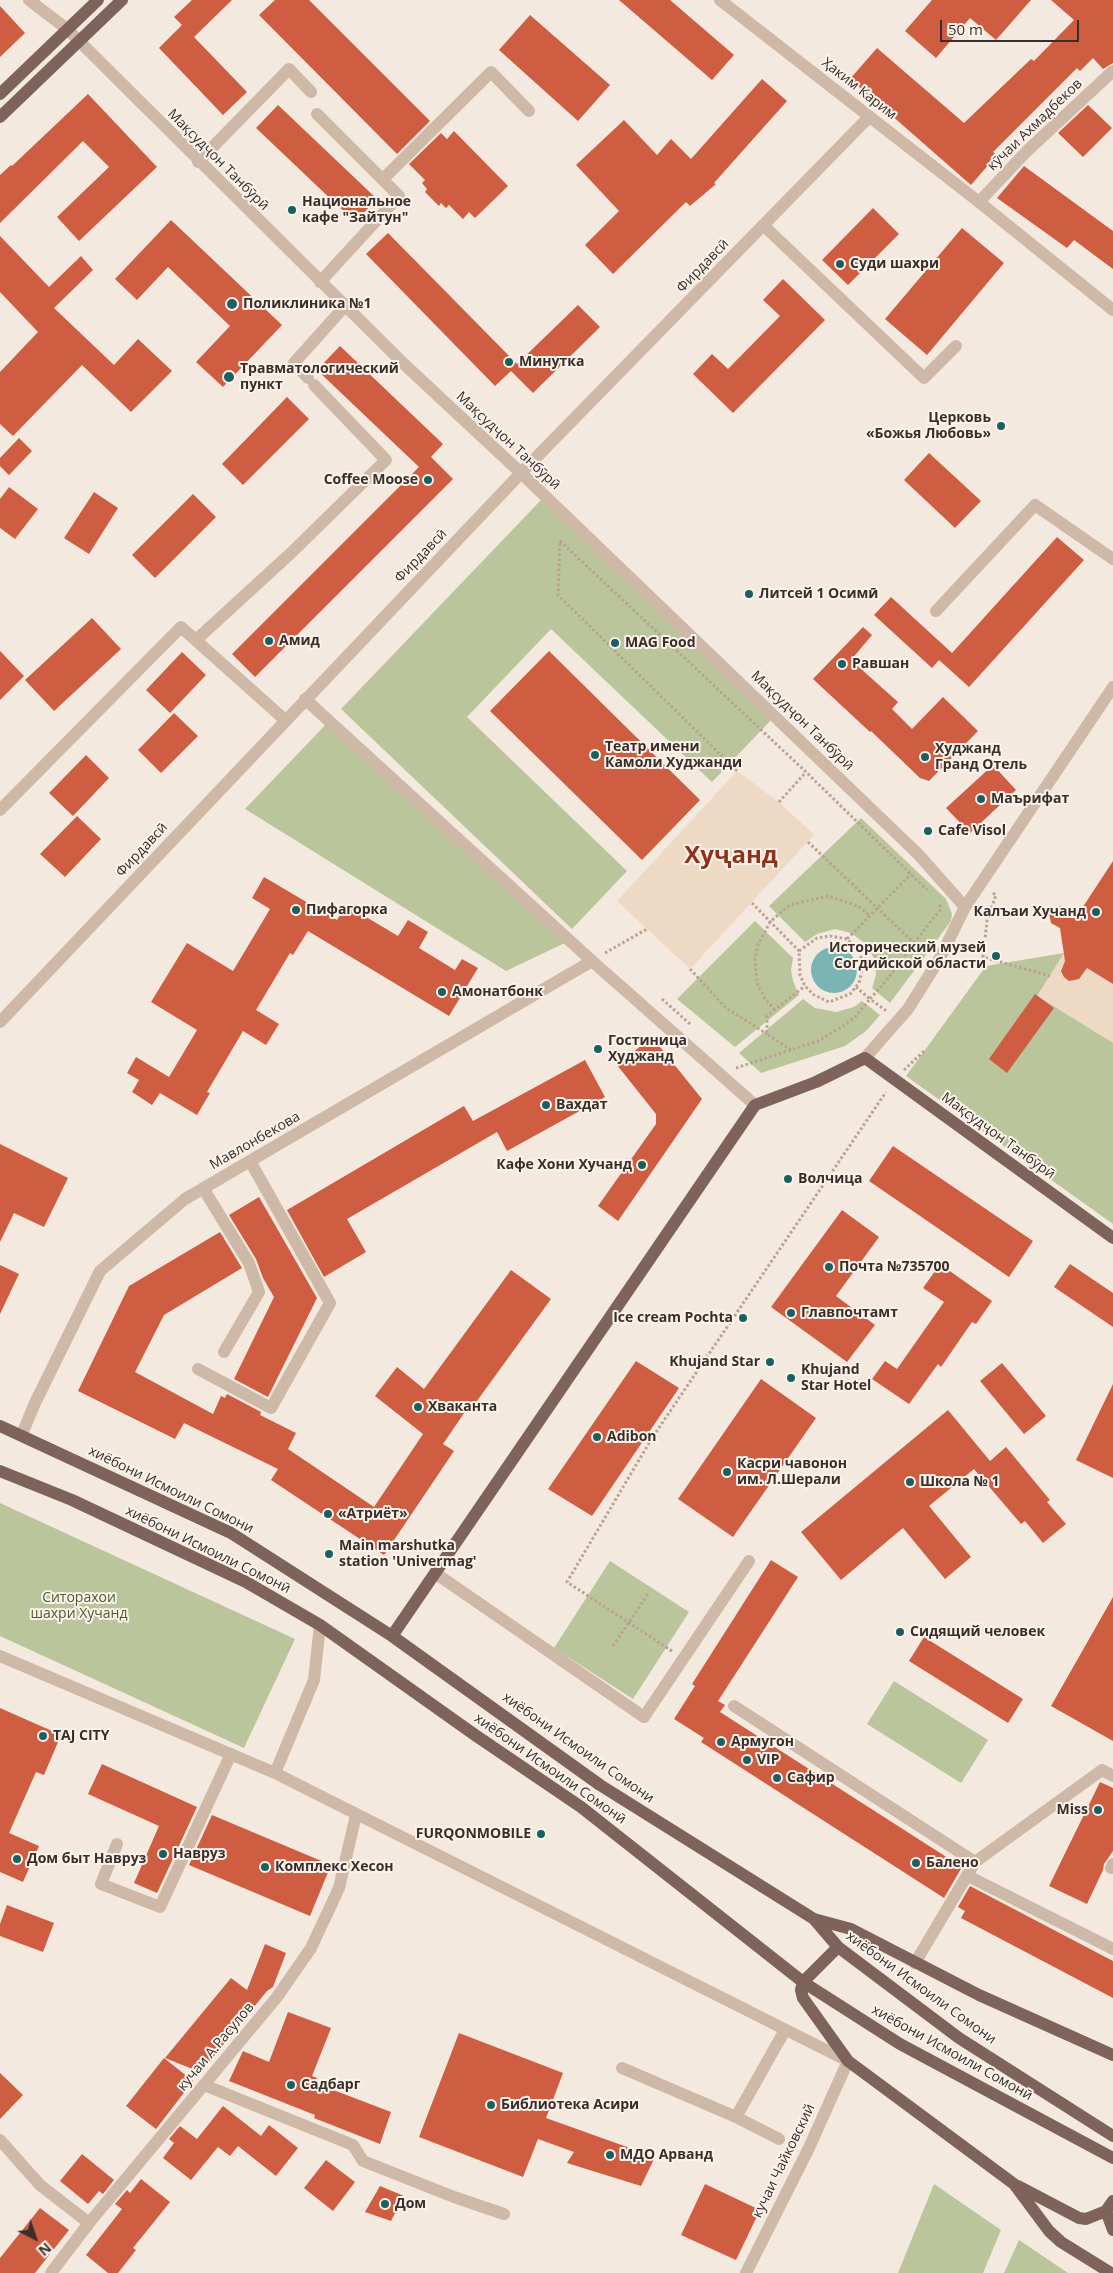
<!DOCTYPE html>
<meta charset="utf-8">
<style>
body{margin:0}
#map{position:relative;width:1113px;height:2273px;overflow:hidden;background:#f4e9de;font-family:"Open Sans",sans-serif}
canvas{display:block}
.north{position:absolute;left:10px;top:2213px;width:50px;height:50px;-webkit-text-stroke:4px #fbf3eb;paint-order:stroke;rotate:139deg;font-size:14px;font-weight:700;line-height:20px;text-align:center;color:#3a2e29}
.north::after{content:'';display:block;margin:auto;width:18px;height:22px;background:#3a2e29;clip-path:polygon(50% 0,100% 100%,50% 72%,0 100%)}
.scale{position:absolute;left:940px;top:20px;width:139px;height:22px;box-sizing:border-box;border:2px solid #3a2e29;border-top:0;padding-left:6px;font-size:15px;line-height:18px;white-space:nowrap;color:#3a2e29;-webkit-text-stroke:4px #fbf3eb;paint-order:stroke}
</style>
<div id="map">
<canvas width="1113" height="2273"></canvas>
<div class="north">N</div>
<div class="scale">50 m</div>
</div>
<script>
const g = document.querySelector('canvas').getContext('2d');
g.lineJoin = 'round';
function fillPath(path, color) {
  g.fillStyle = color;
  g.fill(path, 'evenodd');
}
function shape(rows) {
  const path = new Path2D();
  for (const r of rows) {
    if (r.length === 3) {
      path.moveTo(r[0] + r[2], r[1]);
      path.arc(r[0], r[1], r[2], 0, 2 * Math.PI);
      continue;
    }
    path.moveTo(r[0], r[1]);
    for (let i = 2; i < r.length; i += 2) path.lineTo(r[i], r[i + 1]);
  }
  return path;
}
function stroke(path, color, width, dash) {
  g.strokeStyle = color;
  g.lineWidth = width;
  g.lineCap = dash ? 'butt' : 'round';
  g.setLineDash(dash || []);
  g.stroke(path);
}
function drawText(font, color, halo, rows, align = 'center') {
  g.font = font + ' "Open Sans",sans-serif';
  g.lineWidth = 4;
  g.setLineDash([]);
  g.textBaseline = 'middle';
  g.strokeStyle = halo;
  g.fillStyle = color;
  for (const [text, x, y, turn = 0] of rows) {
    g.save();
    g.translate(x, y);
    g.rotate((+turn || 0) * Math.PI / 180);
    g.textAlign = isNaN(turn) ? turn : align;
    if (halo) g.strokeText(text, 0, 0);
    g.fillText(text, 0, 0);
    g.restore();
  }
}
const green = shape([
 [541,500,771,720,712,782,551,629,467,717,627,871,572,929,341,709],
 [331,719,569,941,506,971,245,809],
 [861,818,946,899,952,914,951,921,890,1003,872,988,876,975,875,960,866,944,851,933,835,929,817,934,805,942,769,906],
 [755,921,793,958,791,970,793,981,799,995,735,1047,677,999],
 [1064,953,1113,984,1113,1224,906,1076,986,966],
 [803,999,815,1008,836,1012,854,1007,862,1001,880,1015,866,1031,845,1046,761,1073,739,1053],
 [0,1503,295,1639,244,1748,0,1636],
 [610,1561,689,1612,633,1699,554,1648],
 [894,1681,988,1740,961,1783,867,1724],
 [934,2184,1001,2230,983,2273,898,2273],
 [1019,2240,1068,2273,1004,2273]
]);
const plaza = shape([
 [737,771,779,802,814,835,690,969,617,901],
 [1064,953,1113,984,1113,1043,1037,996],
 [1066,962,1079,978,1073,981,1064,977,1061,971]
]);
const water = shape([
 [834,970,23]
]);
const building = shape([
 [192,0,232,0,194,37,247,92,223,115,159,48,182,25,174,17],
 [275,0,309,0,430,121,397,154,259,15],
 [619,0,670,0,734,55,712,80],
 [932,0,1031,0,996,40,970,18,936,58,905,31],
 [1051,0,1113,0,1113,63,1103,69,1093,58,1080,71,1077,68,993,152,997,155,971,185,850,79,877,48,964,123,1031,59,1034,61,1074,20],
 [0,6,25,33,0,57],
 [530,15,610,85,578,121,499,50],
 [762,79,787,101,714,183,716,184,690,206,686,202,613,274,585,245,619,211,576,165,624,120,657,155,671,139,691,159],
 [88,94,157,167,79,241,57,217,109,167,83,141,0,223,0,175,11,165,12,166],
 [278,105,377,199,355,222,256,128],
 [1088,105,1112,128,1083,157,1058,133],
 [454,131,508,186,475,218,469,212,463,219,449,205,446,208,441,203,439,206,425,192,427,189,422,183,425,180,409,164,441,133,447,139],
 [1024,166,1113,231,1113,269,1074,240,1067,248,997,198],
 [873,208,899,234,848,285,822,260],
 [171,220,282,325,223,387,196,362,230,326,168,267,137,300,115,279],
 [962,228,1004,263,927,355,885,319],
 [388,233,517,364,578,305,600,327,533,393,511,371,495,386,366,254],
 [0,236,49,287,81,256,93,270,54,308,114,365,138,339,172,371,131,412,82,365,13,436,0,424,0,372,38,332,0,292],
 [783,279,825,320,733,413,693,374,712,354,728,369,780,316,763,300],
 [340,346,443,444,431,457,453,479,255,677,232,654,419,467,317,370],
 [287,397,309,419,243,485,222,464],
 [19,438,32,451,9,475,0,466,0,458],
 [929,453,981,501,955,528,904,480],
 [9,487,38,509,15,539,0,528,0,499],
 [94,492,118,508,89,554,64,538],
 [193,494,216,517,155,578,132,555],
 [1057,537,1084,560,969,687,939,660,932,668,874,615,891,597,952,653],
 [92,618,121,649,54,711,25,680],
 [863,627,872,635,851,660,898,702,892,709,912,729,943,697,978,731,929,781,920,778,871,731,870,732,813,679],
 [0,651,24,676,0,700],
 [549,651,700,800,642,860,490,711],
 [182,652,206,675,170,713,146,690],
 [174,713,198,736,161,773,138,750],
 [86,755,109,778,73,816,49,793],
 [993,765,1016,790,970,833,946,808],
 [77,816,101,839,65,877,40,854],
 [1113,861,1113,984,1087,968,1079,979,1069,981,1064,977,1061,971,1065,961,1060,928,1051,923,1049,913,1053,907,1060,906,1077,916],
 [264,877,337,920,346,905,398,936,408,920,428,932,419,948,455,970,462,959,478,968,449,1016,308,931,293,955,290,953,256,1010,279,1024,266,1045,243,1031,207,1092,210,1093,197,1115,160,1093,152,1105,132,1092,139,1080,127,1073,136,1057,169,1077,197,1030,151,1002,187,943,233,971,270,909,252,898],
 [1035,994,1054,1008,1007,1073,989,1059],
 [652,1037,702,1099,618,1221,598,1206,656,1124,656,1114,617,1065],
 [585,1060,605,1097,507,1151,497,1132,347,1219,366,1252,324,1277,287,1210,464,1106,473,1121],
 [0,1144,68,1178,44,1227,14,1213,0,1242],
 [893,1146,1033,1241,1009,1277,869,1181],
 [259,1197,317,1298,268,1397,234,1379,274,1297,263,1278,256,1259,229,1215],
 [842,1210,879,1237,836,1296,875,1325,847,1362,771,1307],
 [220,1232,242,1268,164,1315,135,1372,213,1414,221,1396,225,1398,227,1394,261,1412,260,1415,296,1433,288,1449,374,1507,423,1434,375,1396,397,1367,424,1389,511,1270,551,1299,474,1405,471,1403,443,1444,454,1451,384,1555,271,1480,278,1469,184,1423,175,1439,78,1391,129,1286],
 [940,1264,992,1301,976,1324,972,1322,941,1367,938,1364,909,1404,872,1379,885,1361,897,1369,944,1302,923,1288],
 [1070,1264,1113,1293,1113,1327,1054,1287],
 [0,1265,19,1274,0,1314],
 [636,1361,679,1388,592,1516,548,1489],
 [1002,1363,1046,1416,1024,1434,980,1381],
 [761,1379,816,1418,733,1537,678,1499],
 [1113,1384,1113,1478,1076,1460],
 [948,1410,990,1461,1006,1447,1050,1500,1047,1502,1066,1524,1043,1543,1025,1521,1021,1524,974,1469,929,1506,971,1557,945,1579,903,1528,841,1580,801,1532],
 [771,1560,798,1577,718,1701,725,1705,720,1712,962,1867,944,1898,701,1742,704,1738,674,1719,695,1686,692,1684],
 [1113,1597,1113,1741,1051,1706],
 [924,1637,1023,1699,1008,1723,909,1661],
 [0,1708,61,1735,44,1775,36,1772,9,1833,39,1846,23,1882,0,1872],
 [102,1764,197,1807,157,1893,134,1883,159,1826,88,1794],
 [1100,1782,1113,1788,1113,1851,1104,1864,1103,1870,1087,1904,1049,1886],
 [212,1815,331,1865,310,1916,189,1865],
 [970,1886,1113,1961,1113,1998,961,1918,965,1911,958,1907],
 [7,1905,54,1923,43,1952,0,1936,0,1924],
 [265,1944,286,1953,273,1987,267,1991,210,2061,201,2070,197,2068,195,2070,165,2058,231,1978,247,1990],
 [288,2012,331,2028,312,2076,317,2078,315,2083,391,2112,380,2144,314,2118,315,2115,229,2081,243,2051,269,2062],
 [459,2033,563,2073,546,2118,655,2157,641,2186,567,2163,574,2152,538,2139,523,2177,419,2137],
 [164,2058,193,2081,156,2129,126,2106],
 [0,2073,23,2095,0,2119],
 [223,2106,261,2136,269,2125,298,2148,276,2176,238,2146,230,2156,218,2147,191,2180,163,2158,174,2143,169,2139,180,2126,197,2139],
 [82,2154,114,2180,103,2194,99,2191,88,2204,60,2181],
 [326,2160,355,2182,333,2211,304,2188],
 [141,2179,170,2202,133,2248,136,2250,118,2273,108,2273,86,2255,122,2209,115,2204,127,2190,130,2193],
 [705,2184,760,2210,736,2260,681,2235],
 [380,2186,404,2196,391,2221,365,2212],
 [40,2208,69,2230,35,2273,0,2273,0,2258]
]);
const path = shape([
 [737,771,558,595,560,541,806,772,927,890],
 [779,802,806,772],
 [808,842,914,943,886,981,870,999,888,1012],
 [993,893,996,895,987,920,983,957,1050,976],
 [752,903,799,951],
 [847,939,830,936,817,938,799,951,800,975,805,986,814,995,829,1002,850,994,859,983,863,964,859,951,847,939,911,874],
 [914,943,940,910,940,903],
 [605,953,647,929],
 [690,969,726,1008,767,1034],
 [662,999,690,1024],
 [775,1010,765,999,757,983,755,959,758,945,770,922,790,905,828,896,858,906,870,916],
 [791,1050,767,1034,767,1016,805,986],
 [736,1068,818,1041,840,1028,855,1017,870,999,856,987],
 [904,1070,924,1051],
 [613,1646,648,1594],
 [672,1651,567,1582,652,1438,886,1092]
]);
const minor = shape([
 [29,0,67,29,405,365,521,473,918,854,965,907],
 [720,0,979,202,1113,310],
 [317,114,399,196,320,282],
 [198,162,289,69,311,92],
 [383,179,491,72,529,111],
 [979,202,1027,151,1113,71],
 [763,225,924,378,956,346],
 [308,378,294,363,345,306],
 [936,611,1035,505,1113,559],
 [196,640,291,553,386,460,314,385],
 [305,699,592,961,755,1105],
 [0,810,181,627,285,720],
 [0,1022,521,473,869,117],
 [865,1058,908,1009,940,958,965,907,1113,687],
 [203,1188,249,1263,259,1292,224,1352],
 [198,1369,271,1408,330,1303,250,1161],
 [22,1434,35,1403,100,1271,185,1199,592,961],
 [435,1573,644,1717,749,1561],
 [0,1656,275,1773,848,2061,808,2150,746,2273],
 [734,1706,975,1862,915,1963],
 [275,1773,314,1680,320,1625],
 [117,1844,101,1884,160,1907,231,1754],
 [975,1862,1102,1770,1113,1776],
 [1111,1868,1113,1864],
 [968,1876,1113,1949],
 [622,2068,736,2117,785,2030],
 [204,2085,353,2145,363,2161,454,2197,504,2214],
 [736,2117,779,2139],
 [0,2140,40,2185,89,2223],
 [51,2273,89,2223,277,1997,311,1948,339,1888,356,1815]
]);
const major = shape([
 [0,94,98,0],
 [0,117,122,0],
 [0,1426,231,1533,392,1636,600,1785,814,1919,838,1947,959,2038,1113,2136],
 [0,1471,72,1500,246,1582,320,1625,475,1735,581,1807,803,1982,900,2044,1113,2158],
 [392,1636,755,1105,816,1082,865,1058,1113,1238],
 [814,1919,851,1929,979,1995,1113,2055],
 [838,1947,803,1982,801,1990,803,1998,848,2061,1014,2184,1049,2231,1061,2242,1111,2273],
 [1018,2186,1079,2218,1086,2219,1106,2211,1113,2201],
 [1106,2211,1113,2230]
]);
const markers = [
 [292,210,5,"#1b5f60"],
 [840,264,5,"#1b5f60"],
 [232,304,6,"#1b5f60"],
 [509,362,5,"#1b5f60"],
 [229,377,6,"#1b5f60"],
 [1001,426,5,"#1b5f60"],
 [428,480,5,"#1b5f60"],
 [749,594,5,"#1b5f60"],
 [269,641,5,"#1b5f60"],
 [615,643,5,"#1b5f60"],
 [842,664,5,"#1b5f60"],
 [595,755,5,"#1b5f60"],
 [925,757,5,"#1b5f60"],
 [981,799,5,"#1b5f60"],
 [928,831,5,"#1b5f60"],
 [296,910,5,"#1b5f60"],
 [1096,912,5,"#1b5f60"],
 [996,956,5,"#1b5f60"],
 [442,992,5,"#1b5f60"],
 [598,1049,5,"#1b5f60"],
 [546,1105,5,"#1b5f60"],
 [642,1165,5,"#1b5f60"],
 [788,1179,5,"#1b5f60"],
 [829,1267,5,"#1b5f60"],
 [791,1313,5,"#1b5f60"],
 [743,1318,5,"#1b5f60"],
 [770,1362,5,"#1b5f60"],
 [791,1378,5,"#1b5f60"],
 [418,1407,5,"#1b5f60"],
 [597,1437,5,"#1b5f60"],
 [727,1472,5,"#1b5f60"],
 [910,1482,5,"#1b5f60"],
 [328,1514,5,"#1b5f60"],
 [329,1554,5,"#1b5f60"],
 [900,1632,5,"#1b5f60"],
 [43,1736,5,"#1b5f60"],
 [721,1742,5,"#1b5f60"],
 [747,1760,5,"#1b5f60"],
 [777,1778,5,"#1b5f60"],
 [1098,1810,5,"#1b5f60"],
 [541,1834,5,"#1b5f60"],
 [163,1854,5,"#1b5f60"],
 [17,1859,5,"#1b5f60"],
 [916,1863,5,"#1b5f60"],
 [265,1867,5,"#1b5f60"],
 [291,2085,5,"#1b5f60"],
 [491,2105,5,"#1b5f60"],
 [610,2155,5,"#1b5f60"],
 [385,2204,5,"#1b5f60"]
];
const streetNames = [
 ["Ҳаким Карим",859,89,38],
 ["кӯчаи Ахмадбеков",1035,125,-44],
 ["Мақсудҷон Танбӯрӣ",218,160,45],
 ["Фирдавсӣ",703,266,-46],
 ["Мақсудҷон Танбӯрӣ",508,441,43],
 ["Фирдавсӣ",421,556,-46],
 ["Мақсудҷон Танбӯрӣ",802,721,44],
 ["Фирдавсӣ",142,850,-47],
 ["Мақсудҷон Танбӯрӣ",998,1136,36],
 ["Мавлонбекова",255,1141,-30],
 ["хиёбони Исмоили Сомони",171,1490,26],
 ["хиёбони Исмоили Сомонӣ",208,1550,26],
 ["хиёбони Исмоили Сомони",578,1748,35],
 ["хиёбони Исмоили Сомонӣ",550,1769,35],
 ["хиёбони Исмоили Сомони",921,1988,36],
 ["кучаи А.Расулов",216,2047,-50],
 ["хиёбони Исмоили Сомонӣ",952,2053,29],
 ["кучаи Чайковский",784,2161,-64]
];
const poiNames = [
 ["Национальное",302,202],
 ["кафе \"Зайтун\"",302,218],
 ["Суди шахри",850,264],
 ["Поликлиника №1",243,304],
 ["Минутка",519,362],
 ["Травматологический",240,369],
 ["пункт",240,385],
 ["Церковь",991,418,"right"],
 ["«Божья Любовь»",991,434,"right"],
 ["Coffee Moose",418,480,"right"],
 ["Литсей 1 Осимӣ",759,594],
 ["Амид",279,641],
 ["MAG Food",625,643],
 ["Равшан",852,664],
 ["Театр имени",605,747],
 ["Камоли Худжанди",605,763],
 ["Худжанд",935,749],
 ["Гранд Отель",935,765],
 ["Маърифат",991,799],
 ["Cafe Visol",938,831],
 ["Пифагорка",306,910],
 ["Калъаи Хучанд",1086,912,"right"],
 ["Исторический музей",986,948,"right"],
 ["Согдийской области",986,964,"right"],
 ["Амонатбонк",452,992],
 ["Гостиница",608,1041],
 ["Худжанд",608,1057],
 ["Вахдат",556,1105],
 ["Кафе Хони Хучанд",632,1165,"right"],
 ["Волчица",798,1179],
 ["Почта №735700",839,1267],
 ["Главпочтамт",801,1313],
 ["Ice cream Pochta",733,1318,"right"],
 ["Khujand Star",760,1362,"right"],
 ["Khujand",801,1370],
 ["Star Hotel",801,1386],
 ["Хваканта",428,1407],
 ["Adibon",607,1437],
 ["Касри чавонон",737,1464],
 ["им. Л.Шерали",737,1480],
 ["Школа № 1",920,1482],
 ["«Атриёт»",338,1514],
 ["Main marshutka",339,1546],
 ["station 'Univermag'",339,1562],
 ["Сидящий человек",910,1632],
 ["TAJ CITY",53,1736],
 ["Армугон",731,1742],
 ["VIP",757,1760],
 ["Сафир",787,1778],
 ["Miss",1088,1810,"right"],
 ["FURQONMOBILE",531,1834,"right"],
 ["Навруз",173,1854],
 ["Дом быт Навруз",27,1859],
 ["Балено",926,1863],
 ["Комплекс Хесон",275,1867],
 ["Садбарг",301,2085],
 ["Библиотека Асири",501,2105],
 ["МДО Арванд",620,2155],
 ["Дом",395,2204]
];
const parkNames = [
 ["Ситорахои",79,1598],
 ["шахри Хучанд",79,1614]
];
const townNames = [
 ["Хуҷанд",731,856]
];
fillPath(green, '#bac59c');
fillPath(plaza, '#eed9c4');
fillPath(water, '#7ab4b4');
fillPath(building, '#cf5d42');
stroke(path, '#baa192', 3, [2.5, 2.5]);
stroke(minor, '#ceb8a8', 12);
stroke(major, '#7d6359', 12);
for (const [x, y, r, color] of markers) {
  const dot = new Path2D();
  dot.arc(x, y, r, 0, 2 * Math.PI);
  g.fillStyle = color;
  g.fill(dot);
  stroke(dot, '#fbf3eb', 2);
}
drawText('14px', '#3a2e29', '#fbf3eb', streetNames);
drawText('bold 14px', '#3a2e29', '#fbf3eb', poiNames, 'left');
drawText('14px', '#4c5b2b', '#fbf3eb', parkNames);
drawText('bold 24px', '#90311b', '#fbf3eb', townNames);
</script>
